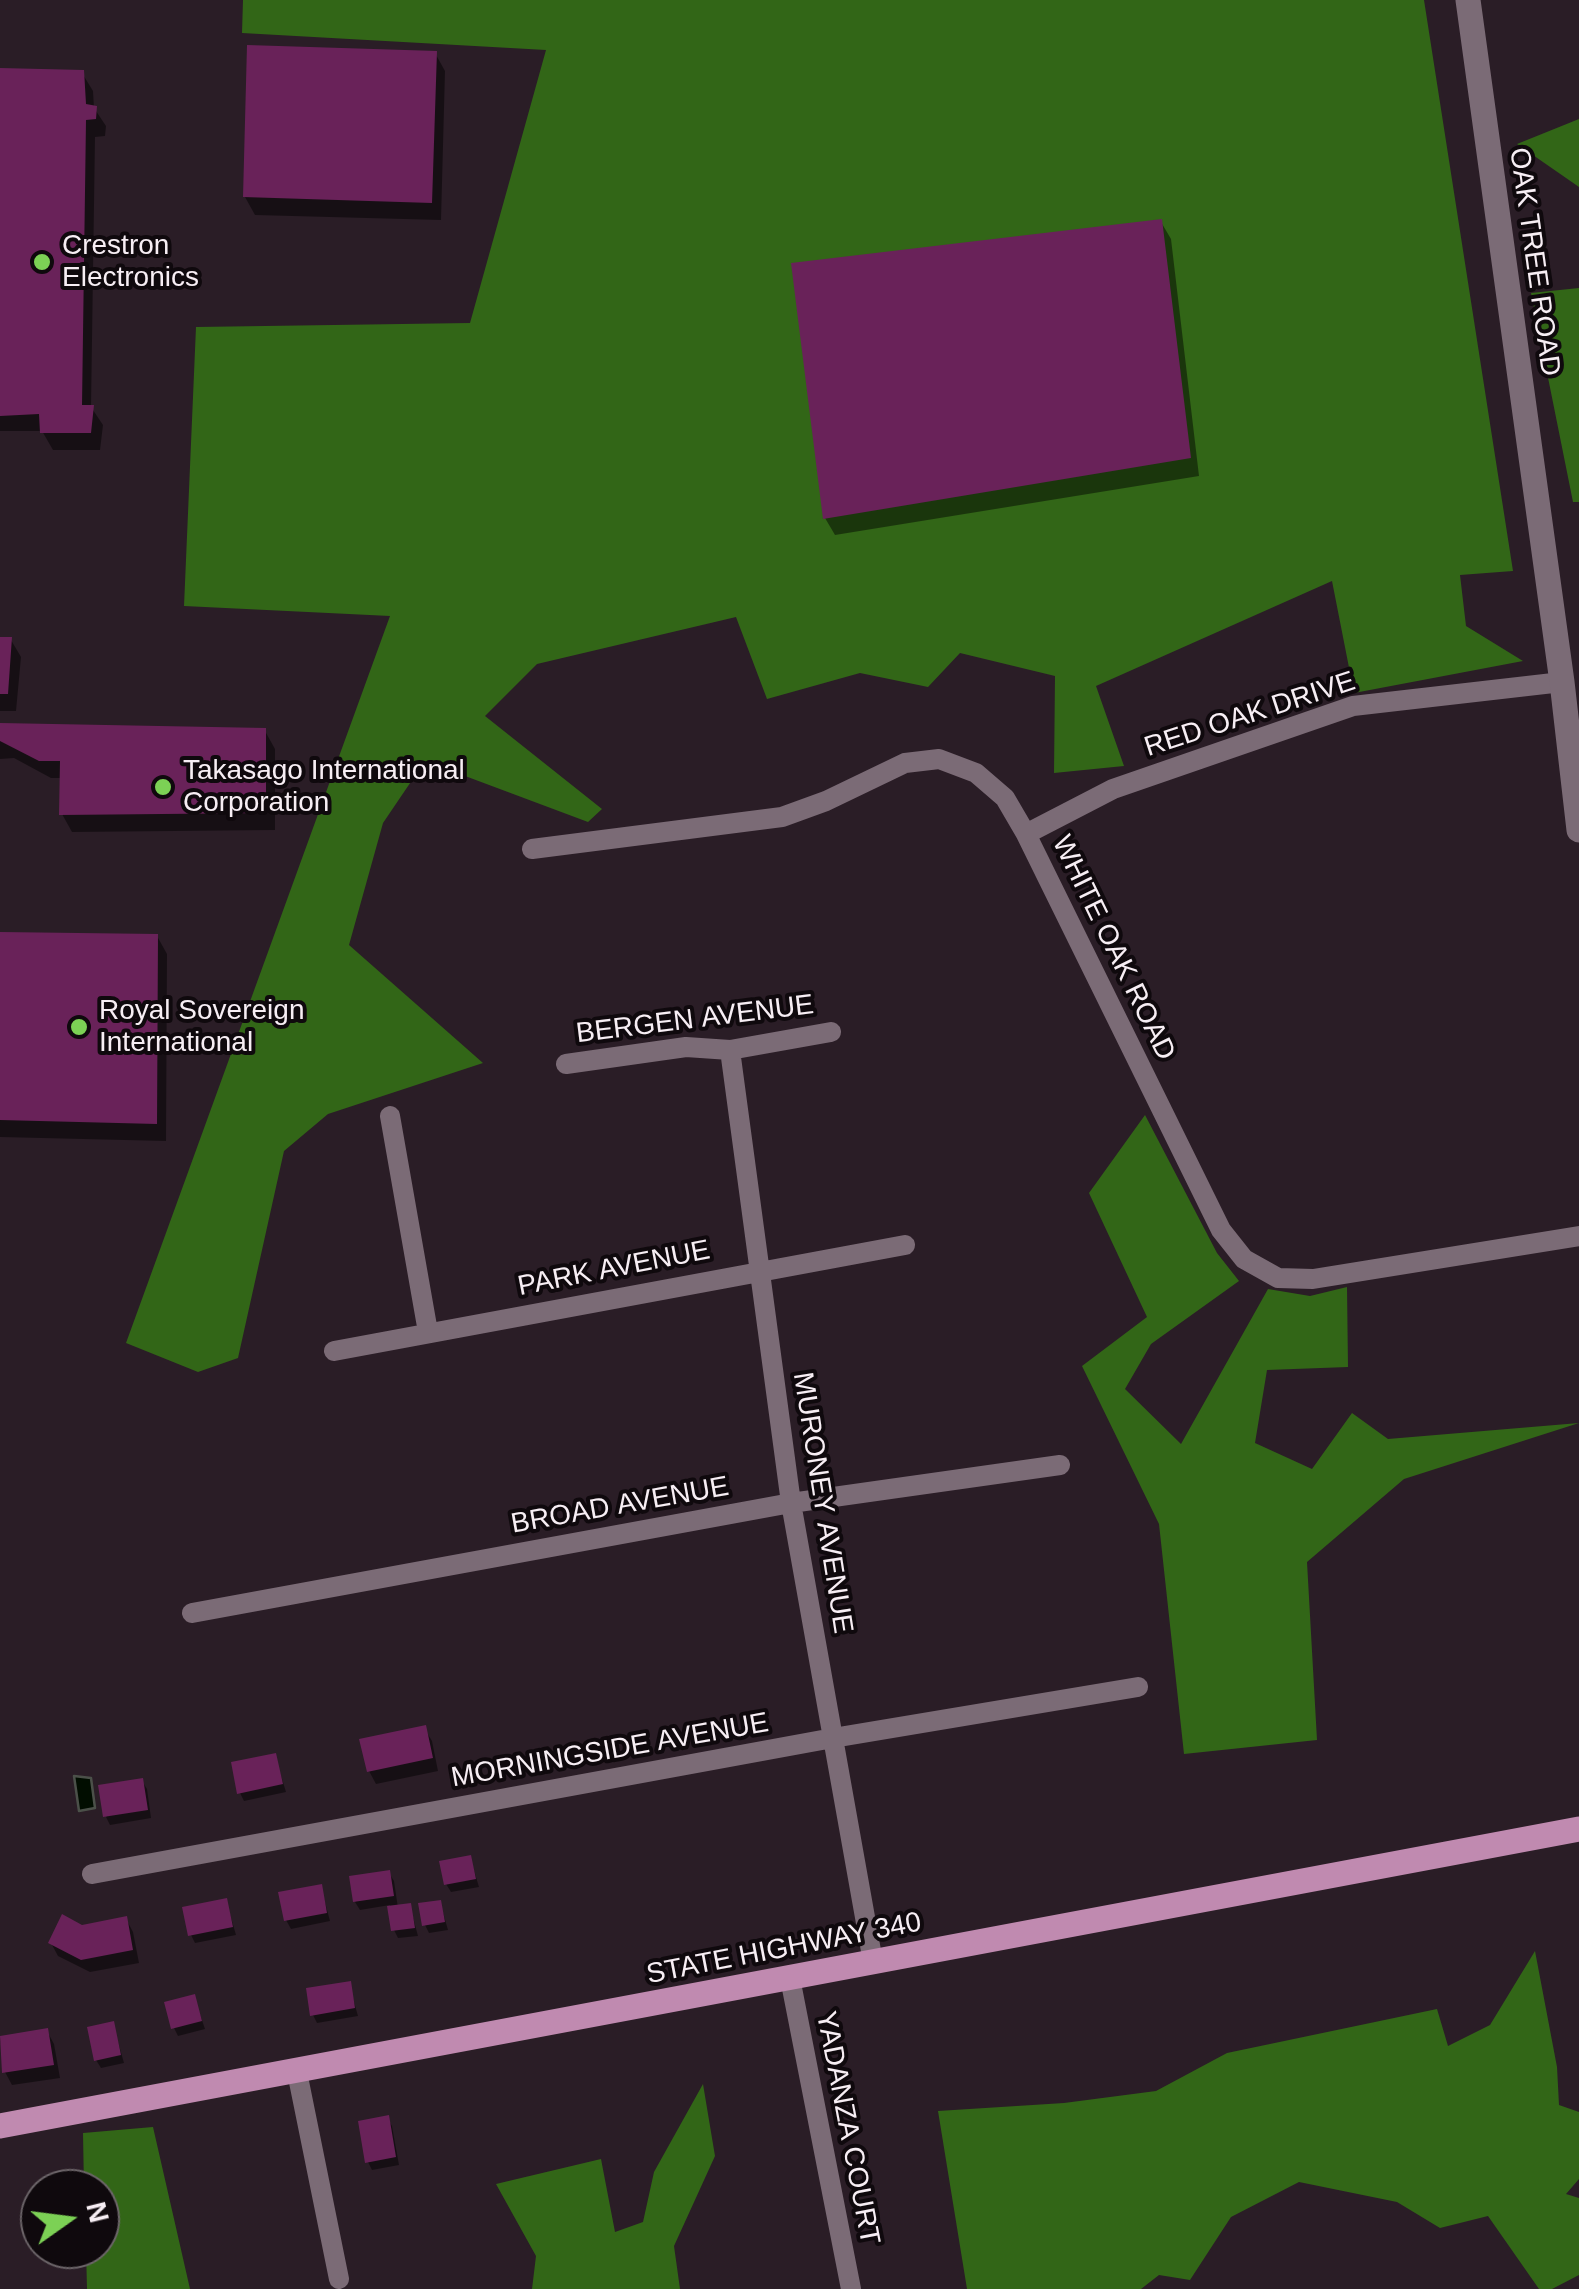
<!DOCTYPE html>
<style>
body{margin:0}
#map{position:relative;width:1579px;height:2289px;overflow:hidden;background:#2a1d26;font-family:Arial,sans-serif}
canvas{display:block}
.north{position:absolute;left:20px;top:2169px;width:100px;height:100px;box-sizing:border-box;background:#0f090d;border:2px solid #6c6569;border-radius:50%;rotate:76deg;font-size:28px;font-weight:700;line-height:40px;text-align:center;color:#f7eef4}
.north::after{content:'';display:block;margin:auto;width:35px;height:45px;background:#7cd155;clip-path:polygon(50% 0,100% 100%,50% 72%,0 100%)}
</style>
<div id="map">
<canvas width="1579" height="2289"></canvas>
<div class="north">N</div>
</div>
<script>
const g = document.querySelector('canvas').getContext('2d');
g.lineJoin = 'round';
function fillPath(path, color) {
  g.fillStyle = color;
  g.fill(path, 'evenodd');
}
function shape(rows) {
  const path = new Path2D();
  for (const r of rows) {
    path.moveTo(r[0], r[1]);
    for (let i = 2; i < r.length; i += 2) path.lineTo(r[i], r[i + 1]);
  }
  return path;
}
function stroke(path, color, width, dash) {
  g.strokeStyle = color;
  g.lineWidth = width;
  g.lineCap = dash ? 'butt' : 'round';
  g.setLineDash(dash || []);
  g.stroke(path);
}
function drawText(font, color, halo, rows, align = 'center') {
  g.font = font + ' Arial,sans-serif';
  g.lineWidth = 8;
  g.setLineDash([]);
  g.textBaseline = 'middle';
  g.strokeStyle = halo;
  g.fillStyle = color;
  for (const [text, x, y, turn = 0] of rows) {
    g.save();
    g.translate(x, y);
    g.rotate((+turn || 0) * Math.PI / 180);
    g.textAlign = isNaN(turn) ? turn : align;
    if (halo) g.strokeText(text, 0, 0);
    g.fillText(text, 0, 0);
    g.restore();
  }
}
const forest = shape([
 [243,0,1424,0,1513,571,1460,575,1466,626,1523,661,1354,693,1332,581,1096,686,1124,766,1054,773,1055,676,960,653,928,687,860,673,767,699,736,617,537,664,485,716,602,809,588,822,425,761,383,823,349,945,483,1063,328,1114,284,1151,238,1358,198,1372,126,1343,390,616,184,606,196,327,470,323,546,50,242,33],
 [1579,119,1579,187,1517,144],
 [1579,288,1579,502,1573,502,1531,293],
 [1145,1115,1217,1253,1239,1281,1151,1344,1125,1389,1181,1444,1268,1289,1310,1296,1347,1287,1348,1367,1267,1370,1255,1443,1312,1469,1352,1413,1388,1439,1579,1423,1404,1479,1307,1562,1317,1740,1184,1754,1159,1524,1082,1366,1147,1317,1089,1193],
 [1535,1951,1557,2067,1559,2105,1579,2112,1579,2179,1566,2194,1579,2198,1579,2275,1552,2289,1539,2289,1488,2216,1440,2228,1397,2202,1299,2182,1231,2217,1190,2280,1159,2275,1141,2289,967,2289,938,2111,1064,2103,1156,2091,1227,2053,1437,2009,1448,2046,1490,2025],
 [703,2084,715,2156,674,2246,680,2289,532,2289,536,2256,496,2184,601,2159,615,2232,643,2222,654,2172],
 [153,2127,190,2289,87,2289,86,2249,100,2249,100,2189,84,2189,83,2133]
]);
const water = shape([
 [74,1776,91,1778,95,1808,79,1811,74,1776]
]);
const shadow = shape([
 [435,53,445,71,441,220,255,215,245,197],
 [0,70,82,73,93,91,94,108,106,126,105,136,95,137,91,407,103,425,100,450,53,450,42,431,0,431],
 [1161,222,1171,239,1199,476,835,535,825,518],
 [0,639,11,640,21,657,16,711,0,711],
 [0,725,265,731,275,749,275,830,72,832,62,814,62,778,51,778,14,758,0,759],
 [0,934,157,936,167,954,166,1141,0,1137],
 [424,1728,432,1741,438,1771,376,1784,369,1771],
 [275,1756,286,1792,244,1801,240,1793],
 [142,1781,147,1789,151,1818,110,1825,106,1817],
 [470,1857,479,1887,451,1892,446,1884],
 [389,1873,394,1881,398,1908,410,1906,418,1936,398,1938,394,1930,390,1905,360,1910,355,1902],
 [321,1887,330,1921,291,1929,286,1920],
 [226,1900,236,1935,195,1943,191,1935],
 [440,1902,448,1930,429,1933,425,1925],
 [126,1919,133,1932,139,1963,90,1972,58,1956,51,1943,82,1927],
 [349,1984,358,2016,317,2023,313,2015],
 [194,1997,205,2029,178,2036,174,2028],
 [113,2024,124,2063,101,2068,96,2060],
 [47,2031,54,2044,60,2078,12,2085,5,2072,0,2038],
 [387,2118,392,2126,399,2165,372,2170,368,2162]
]);
const building = shape([
 [247,45,437,51,432,203,243,197],
 [0,68,84,70,86,104,97,106,96,119,86,120,82,405,94,405,91,433,40,433,39,414,0,416],
 [1162,219,1191,458,823,519,791,263],
 [0,637,12,637,8,694,0,694],
 [0,723,266,728,266,813,59,815,60,761,39,761,0,741],
 [0,932,158,934,157,1124,0,1120],
 [426,1725,433,1758,367,1772,359,1739],
 [276,1753,283,1784,237,1794,231,1762],
 [143,1778,148,1810,103,1817,98,1785],
 [471,1855,476,1879,444,1885,439,1861],
 [390,1870,394,1896,353,1902,349,1876],
 [322,1884,327,1913,284,1921,278,1892],
 [227,1898,233,1927,188,1936,182,1907],
 [441,1900,445,1922,422,1926,418,1903],
 [411,1903,415,1928,391,1931,387,1906],
 [62,1914,82,1925,127,1916,133,1950,81,1960,48,1943],
 [351,1981,355,2008,310,2016,306,1988],
 [195,1994,202,2021,171,2029,164,2002],
 [114,2021,121,2055,94,2061,87,2027],
 [48,2028,54,2065,2,2073,0,2036],
 [389,2115,396,2157,365,2163,358,2121]
]);
const minor = shape([
 [1026,834,1113,789,1353,706,1562,682],
 [532,849,782,817,826,801,905,763,939,759,976,773,1005,798,1026,834,1221,1230,1244,1259,1278,1278,1313,1279,1579,1236],
 [730,1050,791,1503,873,1962],
 [566,1064,686,1047,730,1050,831,1032],
 [390,1116,428,1332],
 [334,1351,905,1245],
 [192,1613,791,1503,1060,1465],
 [92,1874,833,1738,1138,1687],
 [790,1978,851,2289],
 [297,2072,339,2279]
]);
const tertiary = shape([
 [1468,0,1562,682,1579,830]
]);
const primary = shape([
 [0,2126,1579,1829]
]);
const markers = [
 [42,262,10,"#7cd155"],
 [163,787,10,"#7cd155"],
 [79,1027,10,"#7cd155"]
];
const poiNames = [
 ["Crestron",62,246],
 ["Electronics",62,278],
 ["Takasago International",183,771],
 ["Corporation",183,803],
 ["Royal Sovereign",99,1011],
 ["International",99,1043]
];
const streetNames = [
 ["OAK TREE ROAD",1534,262,82],
 ["RED OAK DRIVE",1250,715,-18],
 ["WHITE OAK ROAD",1113,948,64],
 ["BERGEN AVENUE",695,1020,-7],
 ["PARK AVENUE",614,1269,-11],
 ["MURONEY AVENUE",822,1503,81],
 ["BROAD AVENUE",620,1506,-10],
 ["MORNINGSIDE AVENUE",610,1751,-10],
 ["STATE HIGHWAY 340",784,1949,-11],
 ["YADANZA COURT",847,2128,79]
];
fillPath(forest, '#326617');
fillPath(water, '#010d00');
stroke(water, '#4b5049', 2.5);
fillPath(shadow, '#0007');
fillPath(building, '#692259');
stroke(minor, '#7b6b76', 20);
stroke(tertiary, '#7b6b76', 25);
stroke(primary, '#c08ab0', 25);
for (const [x, y, r, color] of markers) {
  const dot = new Path2D();
  dot.arc(x, y, r, 0, 2 * Math.PI);
  g.fillStyle = color;
  g.fill(dot);
  stroke(dot, '#0f090d', 4);
}
drawText('28px', '#f7eef4', '#0f090d', poiNames, 'left');
drawText('28px', '#f7eef4', '#0f090d', streetNames);
</script>
